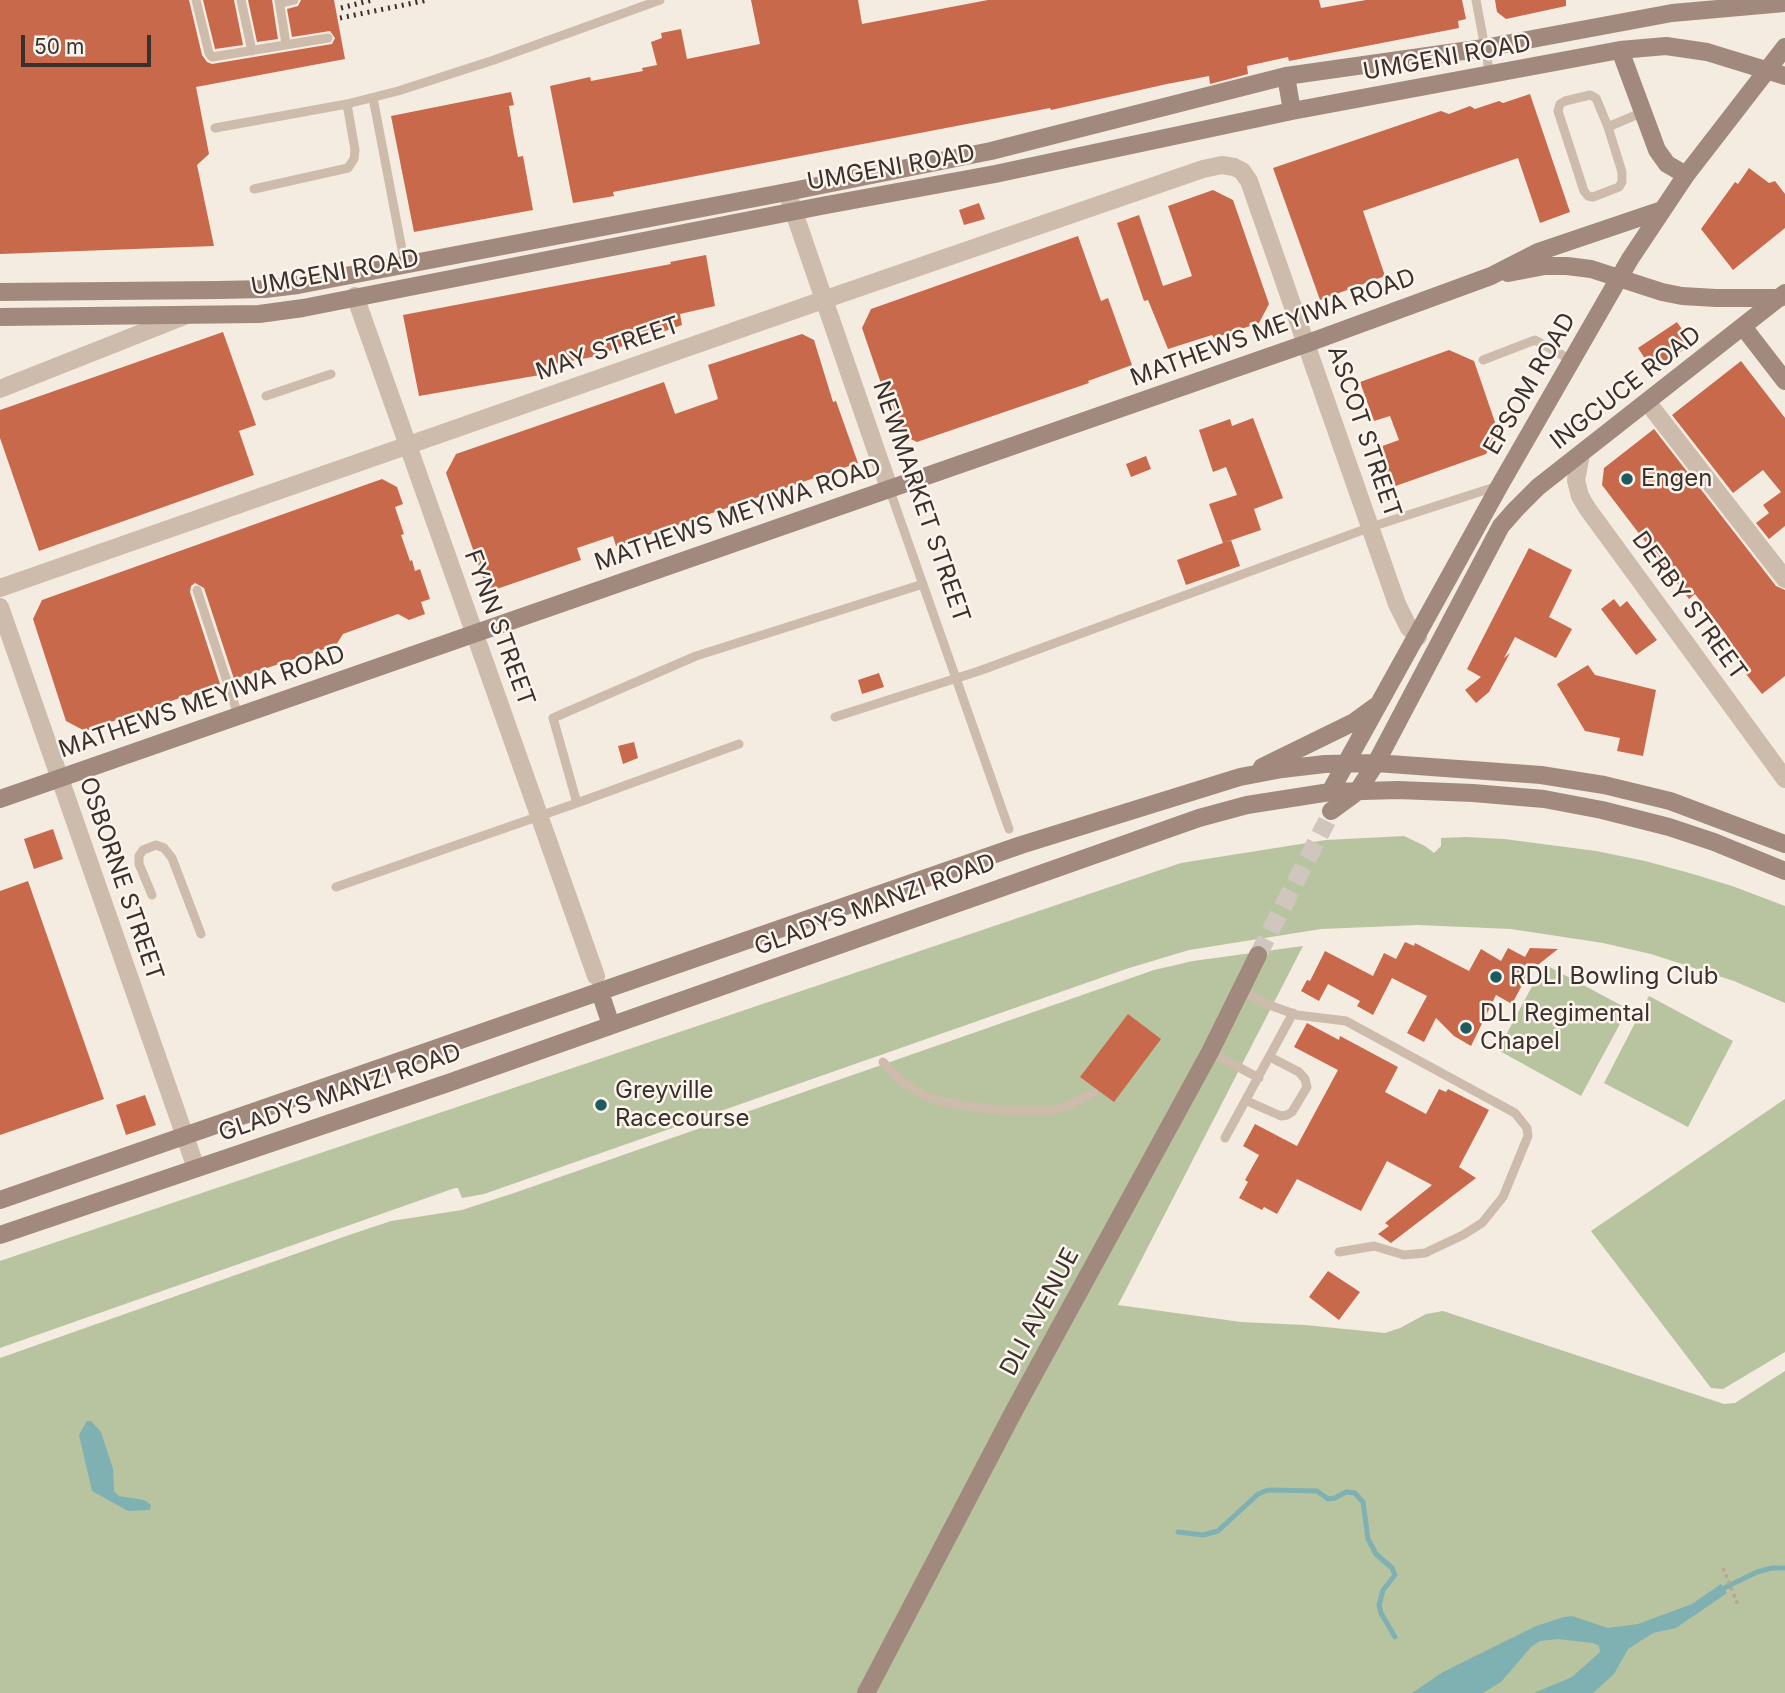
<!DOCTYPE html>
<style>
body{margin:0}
#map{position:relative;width:1785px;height:1693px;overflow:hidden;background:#f4ebe1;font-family:Inter,sans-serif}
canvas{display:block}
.scale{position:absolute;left:21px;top:35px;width:130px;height:32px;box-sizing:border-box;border:4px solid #3b302b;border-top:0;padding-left:9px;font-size:21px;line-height:24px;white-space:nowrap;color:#3b302b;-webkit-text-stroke:5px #fbf5ee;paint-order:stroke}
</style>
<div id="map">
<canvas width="1785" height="1693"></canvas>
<div class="scale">50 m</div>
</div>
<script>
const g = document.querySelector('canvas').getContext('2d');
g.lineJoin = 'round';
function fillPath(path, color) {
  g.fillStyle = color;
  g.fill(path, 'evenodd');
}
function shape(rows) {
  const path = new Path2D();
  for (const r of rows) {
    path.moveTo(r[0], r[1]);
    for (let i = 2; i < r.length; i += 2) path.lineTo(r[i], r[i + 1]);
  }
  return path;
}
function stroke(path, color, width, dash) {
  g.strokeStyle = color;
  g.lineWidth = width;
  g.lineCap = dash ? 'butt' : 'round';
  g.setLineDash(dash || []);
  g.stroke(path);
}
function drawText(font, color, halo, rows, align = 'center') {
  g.font = font + ' Inter,sans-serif';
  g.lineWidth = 5;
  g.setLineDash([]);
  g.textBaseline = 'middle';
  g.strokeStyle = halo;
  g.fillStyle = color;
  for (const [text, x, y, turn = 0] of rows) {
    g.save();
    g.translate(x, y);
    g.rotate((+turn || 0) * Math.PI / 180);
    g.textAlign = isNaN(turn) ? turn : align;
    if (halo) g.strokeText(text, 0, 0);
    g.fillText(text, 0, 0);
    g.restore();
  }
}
const green = shape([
 [1404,836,1425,846,1434,853,1441,846,1441,838,1466,837,1504,839,1596,851,1645,861,1693,874,1732,886,1785,906,1785,1003,1734,981,1651,954,1603,943,1511,929,1418,925,1321,929,1189,950,1126,969,484,1194,462,1198,458,1188,455,1188,0,1348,0,1261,1181,863,1326,840],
 [1303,946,1118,1305,1241,1322,1305,1325,1385,1333,1400,1328,1426,1314,1443,1311,1724,1404,1735,1403,1785,1371,1785,1693,0,1693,0,1358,352,1234,391,1221,462,1210,514,1193,1154,970,1193,961],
 [1544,964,1628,1009,1581,1096,1498,1050],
 [1649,996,1733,1041,1688,1127,1604,1083],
 [1785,1099,1785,1352,1723,1389,1711,1388,1591,1231]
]);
const water = shape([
 [87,1421,91,1421,101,1432,113,1469,114,1491,119,1496,144,1500,151,1505,150,1510,128,1511,92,1491,79,1435],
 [1721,1584,1727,1593,1676,1628,1653,1633,1628,1649,1614,1674,1593,1693,1534,1693,1572,1677,1600,1652,1599,1646,1593,1643,1558,1639,1540,1641,1531,1647,1501,1682,1483,1693,1412,1693,1443,1672,1536,1626,1564,1617,1572,1616,1608,1628,1638,1624,1692,1604]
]);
const stream = shape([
 [1178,1532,1203,1535,1218,1531,1258,1494,1268,1490,1317,1491,1328,1499,1335,1498,1346,1492,1355,1493,1363,1502,1368,1539,1376,1554,1392,1568,1395,1575,1383,1590,1379,1605,1381,1613,1395,1637],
 [1724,1588,1757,1572,1772,1568,1785,1568]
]);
const building = shape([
 [0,0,189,0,202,55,207,62,212,64,332,44,335,38,330,31,292,37,287,9,298,6,301,0,334,0,345,59,196,87,209,154,197,165,214,246,0,254],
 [203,0,234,0,243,45,215,49],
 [248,0,272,0,278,39,257,42],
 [751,0,858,0,862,24,988,0,1319,0,1321,8,1366,0,1462,0,1466,19,1458,21,1459,28,1289,61,1288,57,1247,66,1248,74,1210,84,1209,76,1167,84,1051,110,1050,108,613,192,614,196,573,203,550,86,590,77,591,81,643,71,642,68,657,65,651,42,662,38,661,33,681,29,687,59,760,44],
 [1495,0,1566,0,1566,6,1506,19,1497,12],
 [511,92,514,105,509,106,513,131,518,157,523,156,533,210,414,232,391,116],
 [1530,94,1570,212,1540,223,1518,158,1363,211,1385,276,1320,300,1273,168,1441,111,1449,114,1470,106,1475,109,1499,101,1503,103],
 [1749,168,1769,183,1775,181,1785,194,1785,228,1733,270,1701,229,1735,182,1738,184],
 [1213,190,1233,200,1269,304,1259,323,1214,338,1212,335,1168,349,1148,300,1144,301,1117,223,1139,215,1163,286,1192,276,1168,206],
 [979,203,985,219,964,225,959,210],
 [1078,236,1101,301,1108,298,1132,365,1088,381,1089,383,917,442,898,433,862,328,871,309],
 [706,255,715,306,680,314,682,325,592,357,539,367,540,375,419,396,403,315,671,264,670,262],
 [1677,322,1692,344,1653,371,1638,348],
 [223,332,256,425,239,431,254,475,39,551,0,438,0,410],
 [802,334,814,340,833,402,836,401,858,463,616,546,613,536,577,548,581,560,488,592,446,473,456,454,664,382,675,414,718,399,708,365],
 [1449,350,1474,361,1498,431,1486,454,1390,488,1377,448,1399,440,1390,416,1374,421,1360,382],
 [1741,361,1785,418,1785,526,1769,539,1756,523,1769,513,1763,505,1781,492,1763,470,1733,493,1672,415],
 [1253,418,1283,498,1254,509,1261,530,1223,543,1209,504,1237,495,1226,467,1213,472,1199,430,1230,419,1232,426],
 [1654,429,1776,586,1785,590,1785,676,1762,694,1742,669,1747,665,1726,637,1727,636,1695,594,1689,599,1602,485,1604,468],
 [1146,456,1151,469,1131,477,1126,464],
 [382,479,397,487,403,504,395,507,404,534,401,535,410,561,412,560,415,571,420,569,430,599,421,602,425,614,409,620,398,614,343,634,336,645,234,679,204,588,195,583,191,586,190,592,220,684,85,731,66,721,33,619,42,600],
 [1231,540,1240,566,1186,585,1177,560],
 [1529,548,1572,570,1549,617,1572,629,1556,658,1515,637,1504,658,1510,653,1489,692,1476,703,1465,690,1481,677,1467,669],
 [1614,599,1620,607,1627,601,1657,640,1636,655,1601,609],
 [1588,665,1595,675,1656,690,1643,756,1617,751,1620,738,1585,731,1557,684],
 [879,673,884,687,862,694,858,680],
 [634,742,638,758,623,764,618,746],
 [53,829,63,859,34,869,24,839],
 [28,881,104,1099,0,1135,0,891],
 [1405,942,1414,946,1415,943,1469,971,1481,949,1501,961,1508,948,1525,957,1530,948,1558,949,1529,972,1512,1004,1496,995,1471,1046,1454,1036,1436,1018,1424,1042,1407,1033,1427,996,1392,978,1373,1015,1357,1006,1360,1001,1328,984,1319,1001,1301,991,1307,980,1310,981,1325,951,1373,976,1384,953,1396,959],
 [1128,1014,1161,1039,1114,1102,1080,1077],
 [1307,1023,1339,1040,1340,1036,1398,1067,1385,1092,1426,1114,1439,1089,1446,1092,1448,1089,1489,1110,1459,1167,1476,1178,1391,1243,1378,1234,1389,1226,1385,1223,1432,1185,1387,1161,1361,1211,1297,1179,1277,1214,1264,1207,1262,1210,1239,1198,1248,1182,1245,1180,1259,1155,1243,1146,1255,1124,1297,1146,1338,1070,1294,1047],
 [145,1095,156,1125,126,1135,116,1105],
 [1328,1271,1360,1292,1339,1320,1309,1297]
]);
const secondaryTunnel = shape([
 [1258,955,1327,821]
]);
const path = shape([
 [1723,1568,1738,1605]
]);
const lane = shape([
 [196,0,209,53,212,57,328,38],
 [241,0,252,51],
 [279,0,286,44],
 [1476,0,1490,75],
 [280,3,294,0],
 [1590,95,1596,98,1608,127,1622,172,1622,182,1619,187,1593,197,1588,196,1584,191,1558,111,1560,104,1565,101,1590,95],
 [373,98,405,265],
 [1608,127,1643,112],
 [215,128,347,104,398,91,494,60,660,0],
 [254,189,348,168,354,159,355,150,347,104],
 [1483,360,1535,340,1571,360],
 [266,396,331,374],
 [889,488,1009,829],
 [197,590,238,715],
 [835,717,979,671,1371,527,1498,486],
 [577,803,553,718,696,656,923,584],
 [336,887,577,803,739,744],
 [152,895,139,864,139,856,143,850,156,845,164,848,172,858,201,934],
 [1240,991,1272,1006,1297,1015,1346,1021,1515,1113,1527,1128,1528,1136,1503,1197,1482,1223,1463,1235,1425,1253,1404,1255,1374,1246,1339,1252],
 [1210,1052,1259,1078],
 [883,1062,901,1081,923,1095,946,1103,1004,1111,1050,1111,1067,1106,1093,1093],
 [1247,1101,1281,1116,1287,1115,1292,1112,1307,1087,1305,1079,1299,1072,1270,1057],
 [1225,1138,1293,1013]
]);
const street = shape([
 [787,192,889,488],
 [355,296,596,976],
 [0,389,187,315],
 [1648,403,1785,579],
 [1581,454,1576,480,1580,496,1587,508,1785,779],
 [0,588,826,299,1203,169,1222,165,1234,167,1242,171,1249,181,1397,604,1409,628,1418,637],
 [0,607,196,1168]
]);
const secondary = shape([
 [1620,50,1657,150,1667,164,1686,175],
 [1286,76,1292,111],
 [1508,273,1545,266,1567,266,1591,269,1662,292,1682,296,1716,298,1780,298],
 [0,292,219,290,265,289,298,285,787,192,991,151,1286,76,1484,48,1672,13,1785,3],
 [0,317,259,314,303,308,821,206,995,174,1292,111,1620,50,1666,46,1707,52,1785,76],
 [1744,328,1785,381],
 [1262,767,1354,722,1376,706],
 [1330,792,1500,485,1630,259,1686,175,1785,47],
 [0,799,1308,343,1491,276,1538,252,1662,210],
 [1331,811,1357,792,1376,763,1501,526,1516,509,1538,487,1785,293],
 [600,992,611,1025],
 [0,1200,1021,845,1240,777,1282,769,1325,764,1376,763,1541,775,1604,785,1670,801,1785,844],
 [0,1235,451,1082,1199,818,1247,805,1330,792,1398,790,1473,793,1544,799,1602,810,1669,827,1714,842,1785,871],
 [866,1693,1015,1409,1210,1052,1258,955]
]);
const rail = shape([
 [341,8,372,0],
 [340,18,428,0]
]);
const markers = [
 [1627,479,7,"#1f5a5e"],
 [1496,977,7,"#1f5a5e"],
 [1466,1028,7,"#1f5a5e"],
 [601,1105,7,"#1f5a5e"]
];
const streetNames = [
 ["UMGENI ROAD",1447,58,-10],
 ["UMGENI ROAD",891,168,-10],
 ["UMGENI ROAD",335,273,-10],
 ["MATHEWS MEYIWA ROAD",1273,328,-20],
 ["MAY STREET",608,349,-19],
 ["EPSOM ROAD",1530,384,-60],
 ["INGCUCE ROAD",1626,388,-38],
 ["ASCOT STREET",1364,432,71],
 ["NEWMARKET STREET",921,502,71],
 ["MATHEWS MEYIWA ROAD",738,515,-19],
 ["DERBY STREET",1689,606,54],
 ["FYNN STREET",499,628,70],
 ["MATHEWS MEYIWA ROAD",202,702,-19],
 ["OSBORNE STREET",121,879,71],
 ["GLADYS MANZI ROAD",875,905,-20],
 ["GLADYS MANZI ROAD",340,1093,-19],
 ["DLI AVENUE",1040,1312,-62]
];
const poiNames = [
 ["Engen",1641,479],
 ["RDLI Bowling Club",1510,977],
 ["DLI Regimental",1480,1014],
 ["Chapel",1480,1042],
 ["Greyville",615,1091],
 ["Racecourse",615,1119]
];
fillPath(green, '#b8c4a0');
fillPath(water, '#7fb0b2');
stroke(stream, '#7fb0b2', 5);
fillPath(building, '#c8694b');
stroke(secondaryTunnel, '#cfc6bd', 18, [18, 9]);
stroke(path, '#b9a596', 3.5, [3.5, 3.5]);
stroke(lane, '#cdbbac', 9);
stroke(street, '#cdbbac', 18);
stroke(secondary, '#a18a7d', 18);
stroke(rail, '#3b302b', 5, [2, 5]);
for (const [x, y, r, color] of markers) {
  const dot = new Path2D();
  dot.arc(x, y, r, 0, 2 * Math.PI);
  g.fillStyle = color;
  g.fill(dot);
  stroke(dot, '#fbf5ee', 2.5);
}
drawText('24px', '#3b302b', '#fbf5ee', streetNames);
drawText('24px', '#3b302b', '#fbf5ee', poiNames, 'left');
</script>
